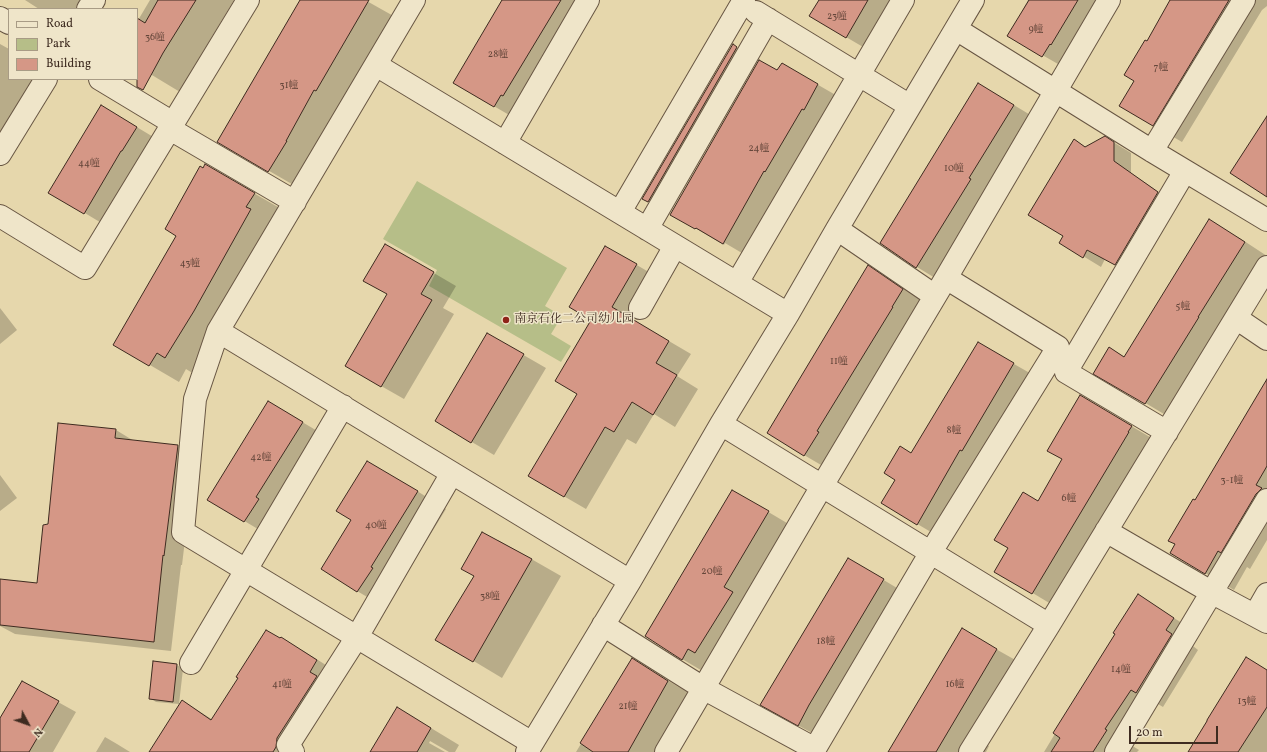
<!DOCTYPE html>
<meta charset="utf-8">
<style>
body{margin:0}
#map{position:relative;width:1267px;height:752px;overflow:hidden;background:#e6d7ac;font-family:Vollkorn,serif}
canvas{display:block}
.legend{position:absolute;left:8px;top:8px;width:130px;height:72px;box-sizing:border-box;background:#efe5c9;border:1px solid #a89b85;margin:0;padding:5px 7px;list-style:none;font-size:12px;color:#3e2b20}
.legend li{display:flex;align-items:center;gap:8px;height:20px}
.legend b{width:20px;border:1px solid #a89b85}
.north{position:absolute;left:8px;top:704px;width:40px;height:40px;-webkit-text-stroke:3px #efe5c9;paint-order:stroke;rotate:131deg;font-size:11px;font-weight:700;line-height:16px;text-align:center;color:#3e2b20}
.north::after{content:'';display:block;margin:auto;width:14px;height:18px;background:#3e2b20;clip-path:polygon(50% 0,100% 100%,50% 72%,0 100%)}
.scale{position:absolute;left:1129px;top:726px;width:89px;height:18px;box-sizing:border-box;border:2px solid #3e2b20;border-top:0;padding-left:5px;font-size:12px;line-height:14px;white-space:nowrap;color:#3e2b20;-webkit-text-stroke:3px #efe5c9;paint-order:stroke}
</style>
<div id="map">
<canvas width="1267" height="752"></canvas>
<ul class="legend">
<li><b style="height:5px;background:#efe5c9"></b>Road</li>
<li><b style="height:11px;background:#b6be88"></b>Park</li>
<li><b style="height:11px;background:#d59786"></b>Building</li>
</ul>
<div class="north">N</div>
<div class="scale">20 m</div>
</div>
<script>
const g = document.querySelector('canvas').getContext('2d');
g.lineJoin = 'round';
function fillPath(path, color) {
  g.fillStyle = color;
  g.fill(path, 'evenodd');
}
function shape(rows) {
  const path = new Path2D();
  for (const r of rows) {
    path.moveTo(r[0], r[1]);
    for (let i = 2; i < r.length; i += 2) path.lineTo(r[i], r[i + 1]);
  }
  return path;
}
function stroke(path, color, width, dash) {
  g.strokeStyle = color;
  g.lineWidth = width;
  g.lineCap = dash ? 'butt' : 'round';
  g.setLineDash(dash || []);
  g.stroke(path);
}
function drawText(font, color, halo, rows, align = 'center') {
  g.font = font + ' Vollkorn,"Noto Serif SC",serif';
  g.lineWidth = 3;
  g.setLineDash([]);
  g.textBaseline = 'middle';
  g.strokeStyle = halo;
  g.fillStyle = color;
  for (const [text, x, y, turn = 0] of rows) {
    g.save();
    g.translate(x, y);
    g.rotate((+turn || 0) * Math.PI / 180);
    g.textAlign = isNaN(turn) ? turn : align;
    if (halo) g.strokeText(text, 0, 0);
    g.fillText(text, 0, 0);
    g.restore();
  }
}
const green = shape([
 [417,181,567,268,545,306,562,316,551,334,571,346,561,362,429,286,437,270,383,239]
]);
const shadow = shape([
 [25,0,102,0,97,9,39,9],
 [150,0,234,0,192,70,180,92,137,66,137,22],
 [302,0,365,0,397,18,297,187,219,142],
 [505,0,600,0,532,112,523,123,454,83],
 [820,0,907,0,875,54,846,37],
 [1028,0,1117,0,1072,72,1009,36,1023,12,1022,11],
 [1172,0,1267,0,1267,6,1262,10,1182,142,1120,106,1135,80,1147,42],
 [0,44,9,49,9,79,36,79,0,154],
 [733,46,749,55,661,208,644,198],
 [782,64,846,101,752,259,725,243,724,245,671,214],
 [979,84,1042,122,945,284,917,267,882,243],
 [130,123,165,144,113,230,50,192],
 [1105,137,1131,153,1131,173,1175,203,1133,274,1105,259,1101,267,1060,242,1064,235,1075,140,1086,147],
 [205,165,283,210,194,374,186,369,179,382,114,344,178,235],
 [1238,237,1267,256,1267,269,1174,420,1095,373,1110,348,1125,357],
 [386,245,456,286,443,308,454,314,404,399,346,366,388,294],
 [606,247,659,278,633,320,691,354,677,376,698,389,675,427,654,414,636,444,627,439,586,509,529,476,578,393],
 [868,267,897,283,931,307,833,472,804,455],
 [0,308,17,330,0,344],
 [487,334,546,368,494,455,436,421],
 [1007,360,1042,380,946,541,882,503,912,454],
 [1267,396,1267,540,1250,569,1247,567,1234,590,1171,553,1195,501],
 [1109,413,1160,443,1061,610,996,571,1038,502],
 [297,419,331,439,273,538,209,500],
 [116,430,134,441,178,446,195,456,182,565,181,565,171,651,15,634,0,626,0,599,38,584],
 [0,475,17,498,0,511],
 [396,478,446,509,400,584,401,585,386,608,357,591],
 [733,491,797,529,711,676,682,659],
 [498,540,561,576,502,678,437,639],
 [877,576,912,597,827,741,790,721],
 [1138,596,1200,634,1193,646,1198,650,1163,707,1158,704,1131,745,1139,750,1137,752,1044,752],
 [962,630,1026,666,981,741,989,746,986,752,889,752],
 [302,650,337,672,330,684,337,689,298,752,199,752,183,701,213,720],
 [1247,658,1267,670,1267,752,1188,752],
 [632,659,697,698,666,752,576,752],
 [154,662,177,665,183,669,179,704,156,702,150,698],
 [22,682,76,712,53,752,0,752,0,721],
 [426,725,459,745,455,752,449,752,430,741,429,743,445,752,372,752],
 [105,737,117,744,130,752,96,752]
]);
const building = shape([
 [158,0,196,0,163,53,143,90,137,87,137,18,145,23,158,0],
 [300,0,369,0,316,91,314,90,286,141,287,141,268,172,217,142,300,0],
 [502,0,561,0,503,96,501,95,494,107,453,83,502,0],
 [819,0,868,0,846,38,809,16,819,0],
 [1029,0,1078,0,1051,45,1050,44,1042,57,1007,36,1029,0],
 [1170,0,1229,0,1153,126,1119,106,1134,81,1124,75,1145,40,1147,41,1170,0],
 [733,44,737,47,648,202,642,199,733,44],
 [759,60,777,70,782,63,818,84,804,110,802,109,765,172,764,171,723,244,696,228,695,229,670,215,759,60],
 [978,83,1014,105,969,178,971,179,916,268,880,243,978,83],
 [101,105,137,127,122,151,121,151,84,214,48,193,101,105],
 [1267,116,1267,197,1230,173,1267,116],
 [1105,136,1114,142,1114,161,1158,192,1115,265,1087,250,1083,258,1059,243,1063,236,1028,215,1074,139,1085,147,1105,136],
 [205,164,255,193,246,207,251,209,194,311,165,358,157,353,149,366,113,345,176,236,165,229,200,166,203,168,205,164],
 [1209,219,1245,242,1198,317,1199,317,1145,404,1093,374,1109,347,1124,357,1209,219],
 [385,244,434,272,421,294,432,300,381,387,345,366,387,294,363,281,385,244],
 [605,246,637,264,612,307,669,341,656,363,677,375,653,415,632,402,614,432,605,427,564,497,528,476,577,394,555,381,591,320,569,307,605,246],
 [868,265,903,289,892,307,893,307,817,431,819,432,804,456,767,433,868,265],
 [487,333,524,354,471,443,435,421,487,333],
 [978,342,1014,363,962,451,960,450,917,525,881,503,895,480,884,473,900,446,911,453,978,342],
 [1267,379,1267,466,1256,485,1262,488,1256,494,1221,553,1218,551,1205,574,1170,553,1175,544,1168,541,1193,499,1195,500,1267,379],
 [1080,395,1132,426,1128,432,1129,432,1032,594,994,572,1008,548,994,540,1023,492,1038,501,1062,459,1047,451,1080,395],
 [268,401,303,422,256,497,259,499,244,522,207,500,268,401],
 [58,423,116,429,115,438,178,445,164,556,163,555,154,642,0,625,0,579,37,583,43,525,48,524,58,423],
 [367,461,418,491,371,567,373,568,357,592,321,569,351,520,336,511,367,461],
 [732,490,769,511,724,587,733,592,695,653,688,649,682,660,645,636,732,490],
 [482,532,532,559,473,662,435,640,474,576,461,569,482,532],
 [848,558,884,579,809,705,798,726,760,705,848,558],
 [1138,594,1174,618,1166,630,1172,634,1136,693,1131,690,1105,729,1107,730,1093,752,1051,752,1060,738,1053,733,1115,634,1113,633,1138,594],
 [962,628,997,649,936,752,888,752,962,628],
 [266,630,280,638,281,637,317,660,310,672,317,676,277,738,276,747,273,752,149,752,182,700,211,720,238,678,236,677,266,630],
 [1246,657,1267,670,1267,707,1238,752,1188,752,1207,721,1207,720,1246,657],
 [632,658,668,681,628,752,593,752,580,743,632,658],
 [153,661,177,664,173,702,149,699,153,661],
 [22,681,59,701,29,752,0,752,0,718,22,681],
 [397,707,431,728,417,752,370,752,397,707]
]);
const minor = shape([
 [414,0,218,331,195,399,183,532,532,743],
 [88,9,94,0],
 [756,12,910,106],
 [0,18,9,23],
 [956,29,1152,151,1267,220],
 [376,65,788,314],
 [100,79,173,123],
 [170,129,295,202],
 [505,143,588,0],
 [1152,151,1244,0],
 [0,154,46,79],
 [620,212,744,0],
 [0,216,85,268,248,0],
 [647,229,768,19],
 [837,229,935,296],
 [737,283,903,0],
 [640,308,675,246],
 [1236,318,1267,339],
 [218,331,630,581],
 [721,424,1049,625],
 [1167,432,1066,372,1185,171],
 [1106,531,1211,592,1267,622],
 [1255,615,1267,594],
 [603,625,703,688,815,749],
 [191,663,343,406],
 [293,752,288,745,357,637,452,473],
 [527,752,630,581,721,424,788,314,837,229,973,0],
 [666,752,822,486,946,278,1109,0],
 [813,752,931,552,1058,347,946,278],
 [970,752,1049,625,1267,267],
 [1116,752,1267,500]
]);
const markers = [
 [506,320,4,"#8f2418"]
];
const numberNames = [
 ["23幢",837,17],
 ["9幢",1036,30],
 ["36幢",155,38],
 ["28幢",498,55],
 ["7幢",1161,68],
 ["31幢",289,86],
 ["24幢",759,149],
 ["44幢",89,164],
 ["10幢",954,169],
 ["43幢",190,264],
 ["5幢",1183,307],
 ["11幢",839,362],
 ["8幢",954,431],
 ["42幢",261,458],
 ["3-1幢",1232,481],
 ["6幢",1069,499],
 ["40幢",376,526],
 ["20幢",712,572],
 ["38幢",490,597],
 ["18幢",826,642],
 ["14幢",1121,670],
 ["41幢",282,685],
 ["16幢",955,685],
 ["13幢",1247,702],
 ["21幢",628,707]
];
const poiNames = [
 ["南京石化二公司幼儿园",514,320]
];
fillPath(green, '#b6be88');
fillPath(shadow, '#0003');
fillPath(building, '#d59786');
stroke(building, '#3e2b20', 1);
stroke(minor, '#685643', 24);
stroke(minor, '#efe5c9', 22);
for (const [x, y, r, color] of markers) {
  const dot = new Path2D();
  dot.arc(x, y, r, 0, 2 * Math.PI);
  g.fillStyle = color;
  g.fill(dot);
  stroke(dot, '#efe5c9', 1.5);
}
drawText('10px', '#64463a', null, numberNames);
drawText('12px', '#3e2b20', '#efe5c9', poiNames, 'left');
</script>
